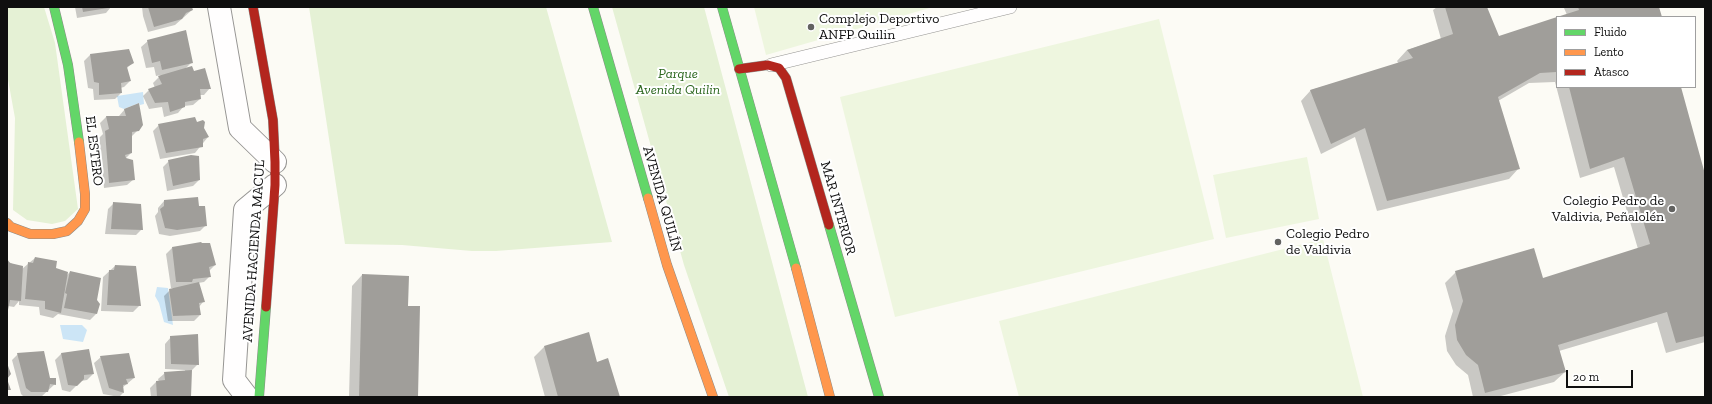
<!DOCTYPE html>
<meta charset="utf-8">
<style>
body{margin:0}
#map{position:relative;width:1712px;height:404px;overflow:hidden;background:#fcfbf5;font-family:"Zilla Slab",serif}
canvas{display:block}
.frame{position:absolute;inset:0;border:8px solid #0f0f0f;pointer-events:none}
.legend{position:absolute;left:1556px;top:16px;width:140px;height:72px;box-sizing:border-box;background:#fff;border:1px solid #9f9f9f;margin:0;padding:5px 7px;list-style:none;font-size:12px;color:#0f0f0f}
.legend li{display:flex;align-items:center;gap:8px;height:20px}
.legend b{width:20px;border:1px solid #9f9f9f}
.scale{position:absolute;left:1566px;top:370px;width:67px;height:18px;box-sizing:border-box;border:2px solid #0f0f0f;border-top:0;padding-left:5px;font-size:12px;line-height:14px;white-space:nowrap;color:#0f0f0f;-webkit-text-stroke:3px #fff;paint-order:stroke}
</style>
<div id="map">
<canvas width="1712" height="404"></canvas>
<div class="frame"></div>
<ul class="legend">
<li><b style="height:5px;background:#63d668"></b>Fluido</li>
<li><b style="height:5px;background:#ff974d"></b>Lento</li>
<li><b style="height:5px;background:#b3261e"></b>Atasco</li>
</ul>
<div class="scale">20 m</div>
</div>
<script>
const g = document.querySelector('canvas').getContext('2d');
g.lineJoin = 'round';
function fillPath(path, color) {
  g.fillStyle = color;
  g.fill(path, 'evenodd');
}
function shape(rows) {
  const path = new Path2D();
  for (const r of rows) {
    path.moveTo(r[0], r[1]);
    for (let i = 2; i < r.length; i += 2) path.lineTo(r[i], r[i + 1]);
  }
  return path;
}
function stroke(path, color, width, dash) {
  g.strokeStyle = color;
  g.lineWidth = width;
  g.lineCap = dash ? 'butt' : 'round';
  g.setLineDash(dash || []);
  g.stroke(path);
}
function drawText(font, color, halo, rows, align = 'center') {
  g.font = font + ' "Zilla Slab",serif';
  g.lineWidth = 4;
  g.setLineDash([]);
  g.textBaseline = 'middle';
  g.strokeStyle = halo;
  g.fillStyle = color;
  for (const [text, x, y, turn = 0] of rows) {
    g.save();
    g.translate(x, y);
    g.rotate((+turn || 0) * Math.PI / 180);
    g.textAlign = isNaN(turn) ? turn : align;
    if (halo) g.strokeText(text, 0, 0);
    g.fillText(text, 0, 0);
    g.restore();
  }
}
const green = shape([
 [7,7,44,7,55,43,78,209,65,221,52,224,27,220,13,210,15,118,7,74],
 [309,7,546,7,612,242,496,251,472,251,402,245,345,244],
 [612,7,704,7,808,397,729,397,684,265]
]);
const pitch = shape([
 [754,7,933,7,766,55],
 [1159,19,1214,239,895,317,840,97],
 [1307,157,1319,219,1226,238,1213,175],
 [1323,239,1363,397,1019,397,999,321]
]);
const water = shape([
 [143,92,144,104,140,105,139,103,124,109,119,107,117,96],
 [157,287,168,288,173,325,164,322,159,303,155,296],
 [60,325,82,325,87,330,83,342,63,339]
]);
const shadow = shape([
 [75,7,111,7,106,13,77,18],
 [142,7,191,7,192,10,175,25,148,32,143,16],
 [1437,7,1485,7,1498,38,1557,18,1557,87,1680,87,1705,178,1705,342,1666,353,1657,322,1559,351,1565,372,1554,382,1497,397,1473,397,1468,375,1456,365,1447,351,1445,336,1453,311,1445,283,1456,272,1543,279,1638,249,1614,167,1580,178,1555,82,1529,83,1498,101,1519,168,1509,179,1377,211,1355,137,1321,154,1301,101,1311,90,1399,64,1397,61,1407,50,1441,39,1433,10],
 [1565,7,1658,7,1660,17,1561,17,1567,15,1564,8],
 [148,41,192,62,184,70,193,73,210,88,204,95,199,95,200,99,193,105,184,106,178,113,164,117,162,107,149,109,143,96,149,90,155,88,153,83,161,75,156,76,154,67,146,68,141,47],
 [128,50,132,63,126,69,130,81,124,87,120,88,121,93,115,99,94,100,93,89,88,88,84,61,90,55],
 [125,109,138,130,131,137,131,153,125,159,134,179,127,185,104,188,99,138,103,134,100,123,106,117,119,117,119,116],
 [159,125,203,129,208,137,195,153,160,159,153,131],
 [169,161,199,180,193,186,167,191,163,167],
 [164,201,198,207,206,225,200,231,170,236,159,234,155,216,158,212,158,208],
 [114,203,142,229,136,235,105,234,108,209],
 [172,248,215,265,209,271,210,276,204,282,198,283,203,302,199,307,200,315,194,321,168,321,164,296,170,290,176,288,171,288,166,254],
 [35,258,66,276,70,272,96,301,96,314,90,320,58,314,53,318,40,315,39,307,19,305,19,301,14,307,8,306,7,309,7,261,22,269],
 [115,266,140,305,133,312,101,311,103,277],
 [362,275,407,307,417,397,349,397,352,286],
 [171,337,198,364,191,371,190,397,151,397,150,388,156,382,159,382,158,379,165,373,185,372,185,370,165,369,165,344],
 [544,347,597,363,619,397,545,397,534,357],
 [88,350,93,374,87,380,81,381,70,392,62,390,55,360,61,354],
 [18,354,55,384,41,397,24,397,21,394,12,360],
 [101,357,134,378,122,388,123,393,119,397,103,394,94,363]
]);
const building = shape([
 [82,7,108,7,108,8,83,12],
 [148,7,192,7,193,10,186,13,182,19,154,27],
 [1445,7,1487,7,1499,36,1557,17,1557,72,1540,73,1498,97,1520,169,1387,201,1365,128,1331,144,1310,90,1413,58,1407,50,1453,34],
 [1578,7,1659,7,1662,17,1557,17,1579,10],
 [186,30,193,63,162,70,160,61,152,63,147,40],
 [129,49,134,63,127,67,131,81,121,83,122,93,99,95,99,83,94,82,90,54],
 [192,66,194,71,205,68,211,89,200,89,201,99,185,102,185,107,170,112,168,102,155,103,148,89,162,84,158,76],
 [1569,87,1681,87,1705,174,1705,336,1676,343,1667,312,1558,345,1566,372,1485,393,1478,365,1466,355,1457,340,1455,325,1463,301,1455,271,1534,248,1543,278,1650,244,1624,157,1590,169],
 [139,103,143,125,139,131,132,132,132,153,125,155,126,158,133,160,135,180,109,183,105,131,109,129,106,116,126,116,124,109],
 [195,117,197,122,203,120,205,122,204,128,209,137,203,139,203,147,166,153,158,124],
 [191,155,199,156,200,180,173,186,168,160],
 [198,197,199,206,205,206,207,226,177,230,165,228,160,209,164,206,164,200],
 [113,202,141,204,143,230,111,229],
 [201,242,202,243,210,243,216,265,209,267,211,277,193,279,192,282,176,282,172,247],
 [35,257,57,261,56,268,68,272,61,313,45,309,45,301,25,299,28,262,33,263],
 [7,259,10,263,23,266,21,301,10,300,8,310],
 [115,265,136,266,141,306,107,305,109,270,114,270],
 [70,271,101,278,97,300,100,304,97,314,64,308,67,294,65,293],
 [362,274,409,276,408,306,420,306,418,397,359,397],
 [199,282,205,302,199,303,201,315,173,316,169,289],
 [589,332,597,362,608,358,620,397,558,397,544,346],
 [198,334,199,365,171,364,170,336],
 [89,349,94,374,84,375,84,379,77,386,68,385,61,353],
 [44,351,50,378,56,378,56,385,50,384,48,392,31,392,26,388,17,353],
 [129,353,135,378,126,379,128,384,123,385,124,393,109,388,100,356],
 [7,363,11,374,7,379,11,390,7,390],
 [192,370,191,397,157,397,156,381,165,380,164,372]
]);
const lane = shape([
 [771,65,1010,7]
]);
const street = shape([
 [219,7,240,128,275,162],
 [247,397,234,380,245,210,275,185]
]);
const fast = shape([
 [54,7,68,65,79,142],
 [593,7,648,198],
 [722,7,796,268],
 [829,225,879,397],
 [259,397,266,307]
]);
const slow = shape([
 [648,198,667,265,713,397],
 [7,223,11,227,30,234,53,234,67,231,78,221,85,209,85,194,79,142],
 [796,268,830,397]
]);
const jam = shape([
 [253,7,273,120,275,162,275,185,266,307],
 [739,69,768,65,779,68,786,78,829,225]
]);
const markers = [
 [811,27,4,"#626260"],
 [1672,209,4,"#626260"],
 [1278,242,4,"#626260"]
];
const poiNames = [
 ["Complejo Deportivo",819,19],
 ["ANFP Quilin",819,35],
 ["Colegio Pedro de",1664,201,"right"],
 ["Valdivia, Peñalolén",1664,217,"right"],
 ["Colegio Pedro",1286,234],
 ["de Valdivia",1286,250]
];
const parkNames = [
 ["Parque",678,74],
 ["Avenida Quilin",678,90]
];
const streetNames = [
 ["EL ESTERO",94,151,83],
 ["AVENIDA QUILÍN",662,199,74],
 ["MAR INTERIOR",838,208,74],
 ["AVENIDA HACIENDA MACUL",254,251,-86]
];
fillPath(green, '#e5f1d5');
fillPath(pitch, '#eef6df');
fillPath(water, '#cce5f6');
fillPath(shadow, '#0003');
fillPath(building, '#a09e9a');
stroke(lane, '#969593', 14);
stroke(street, '#969593', 24);
stroke(fast, '#8c8c89', 10);
stroke(slow, '#8c8c89', 10);
stroke(jam, '#8c8c89', 10);
stroke(lane, '#fffefe', 13);
stroke(street, '#fffefe', 22);
stroke(fast, '#63d668', 9);
stroke(slow, '#ff974d', 9);
stroke(jam, '#b3261e', 9);
for (const [x, y, r, color] of markers) {
  const dot = new Path2D();
  dot.arc(x, y, r, 0, 2 * Math.PI);
  g.fillStyle = color;
  g.fill(dot);
  stroke(dot, '#fff', 1.5);
}
drawText('14px', '#0f0f0f', '#fff', poiNames, 'left');
drawText('italic 14px', '#2c671f', '#fff', parkNames);
drawText('14px', '#0f0f0f', '#fff', streetNames);
</script>
